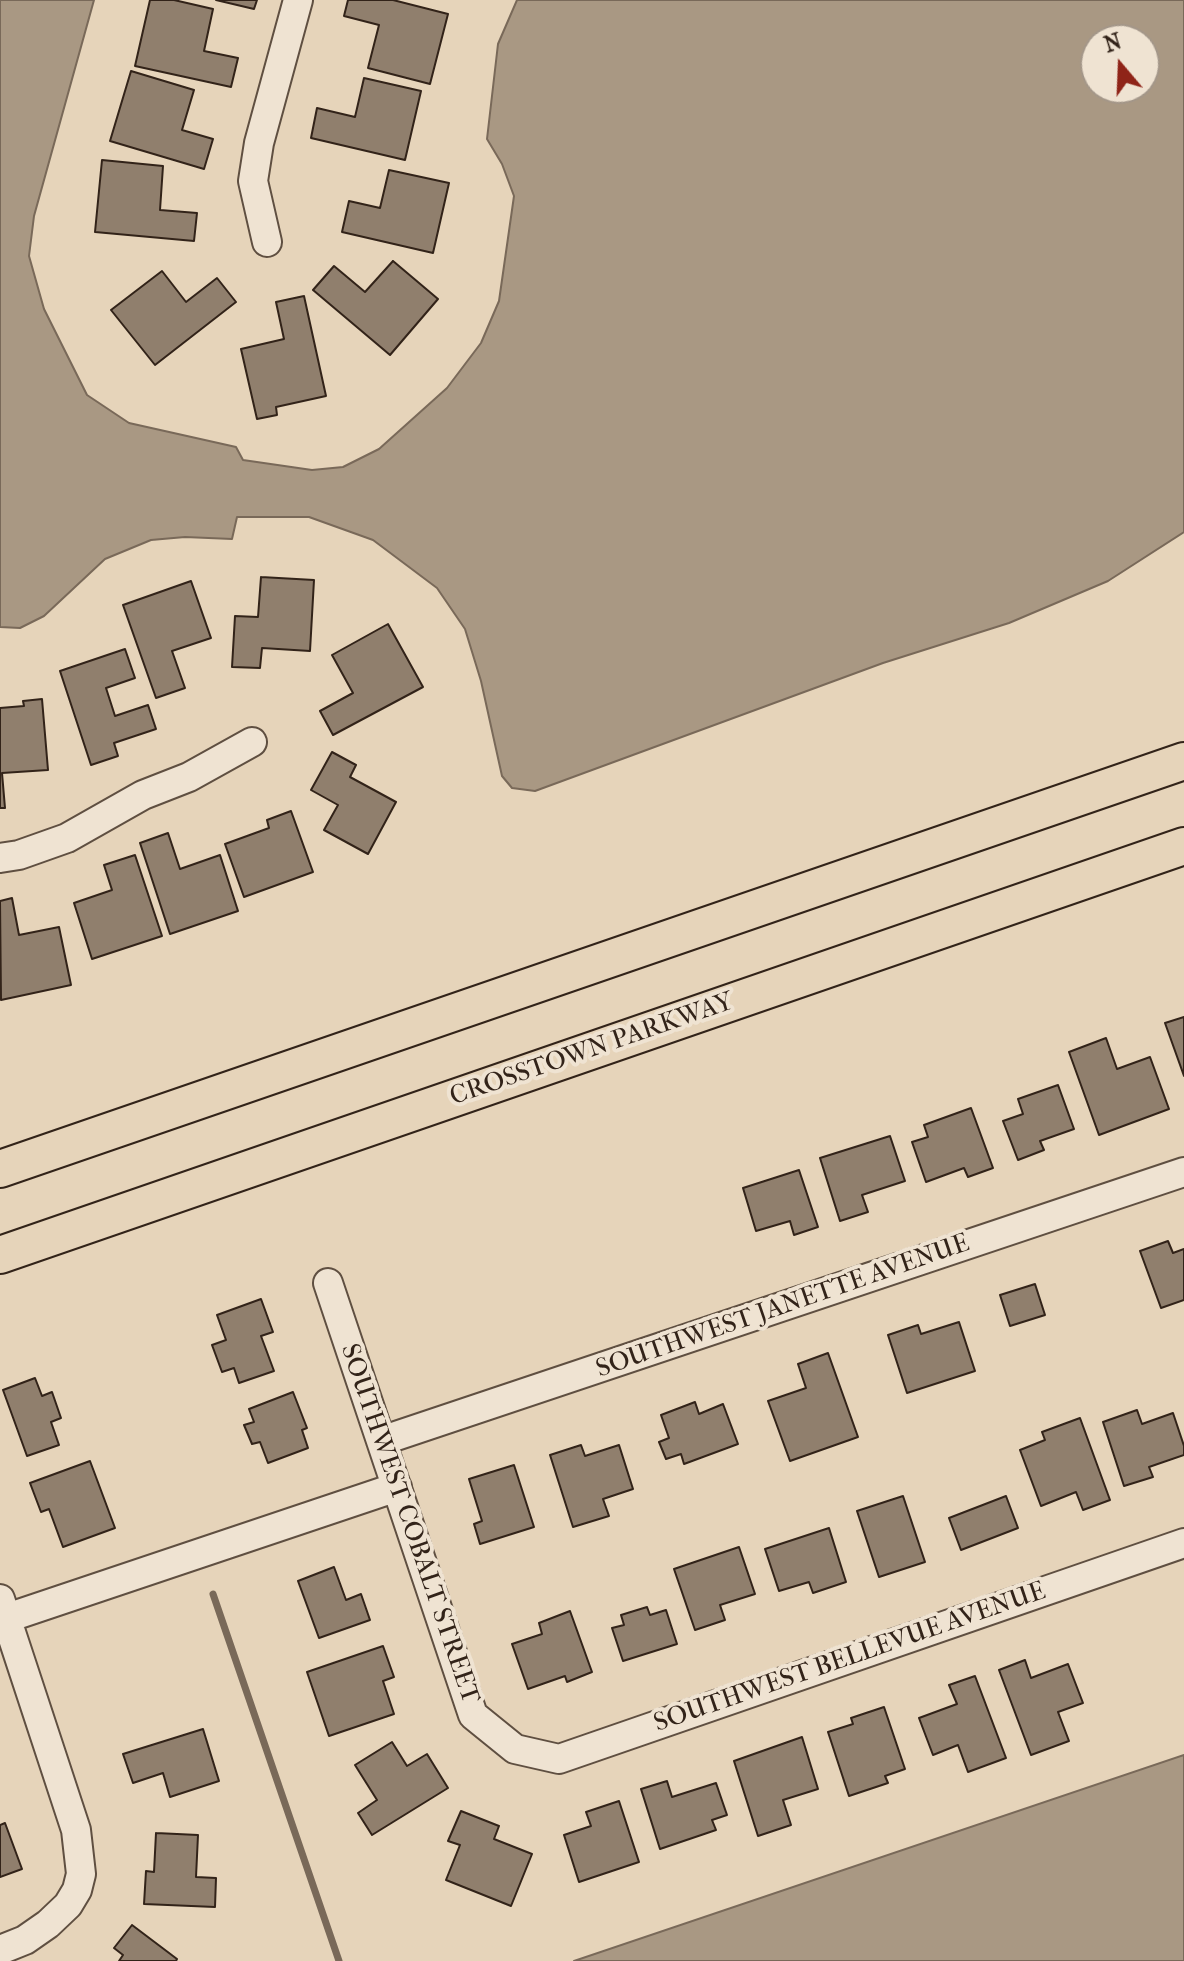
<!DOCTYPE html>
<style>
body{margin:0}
#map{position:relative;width:1184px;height:1961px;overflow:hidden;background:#e6d4ba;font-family:"IM FELL French Canon",serif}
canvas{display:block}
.north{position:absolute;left:1080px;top:24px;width:80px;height:80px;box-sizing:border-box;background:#efe3d2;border:2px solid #a39688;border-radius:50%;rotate:341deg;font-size:22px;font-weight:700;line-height:32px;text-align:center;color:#322319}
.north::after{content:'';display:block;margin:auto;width:28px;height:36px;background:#8f2418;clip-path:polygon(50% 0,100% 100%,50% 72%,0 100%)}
</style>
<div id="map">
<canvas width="1184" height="1961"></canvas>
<div class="north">N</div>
</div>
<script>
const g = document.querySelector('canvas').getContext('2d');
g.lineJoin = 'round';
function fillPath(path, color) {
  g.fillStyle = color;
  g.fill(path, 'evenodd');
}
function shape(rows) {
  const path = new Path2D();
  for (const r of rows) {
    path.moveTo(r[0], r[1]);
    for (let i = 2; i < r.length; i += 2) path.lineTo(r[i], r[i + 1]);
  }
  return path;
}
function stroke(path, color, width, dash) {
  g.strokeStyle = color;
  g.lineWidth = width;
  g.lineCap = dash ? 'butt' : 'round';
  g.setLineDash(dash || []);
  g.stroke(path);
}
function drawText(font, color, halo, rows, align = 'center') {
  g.font = font + ' "IM FELL French Canon",serif';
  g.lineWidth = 8;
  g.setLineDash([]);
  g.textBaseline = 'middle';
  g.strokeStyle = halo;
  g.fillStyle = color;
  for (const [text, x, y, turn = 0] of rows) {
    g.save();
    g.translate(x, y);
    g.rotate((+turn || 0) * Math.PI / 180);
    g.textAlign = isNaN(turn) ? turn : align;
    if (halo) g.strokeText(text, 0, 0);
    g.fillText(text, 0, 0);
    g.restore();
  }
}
const water = shape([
 [0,0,94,0,34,216,29,256,44,309,87,395,129,423,236,447,243,460,312,470,343,467,379,449,447,388,481,343,499,301,514,196,502,164,487,139,498,44,517,0,1184,0,1184,532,1108,581,1009,623,883,663,535,791,512,788,502,776,481,681,465,629,437,588,373,540,309,517,237,517,232,539,185,537,151,540,105,559,44,616,20,628,0,627,0,0],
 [1144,40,1144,88,1096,88,1096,40,1144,40],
 [1184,1755,1184,1961,574,1961,1184,1755]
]);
const stream = shape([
 [213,1594,339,1961]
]);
const building = shape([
 [150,0,174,0,213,9,204,51,238,58,231,87,135,66,150,0],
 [216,0,257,0,254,9,216,0],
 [348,0,393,0,448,14,430,84,368,68,379,25,344,16,348,0],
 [131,71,194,90,182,130,213,139,204,169,110,141,131,71],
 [364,78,421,91,405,160,311,138,317,108,355,117,364,78],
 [102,160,163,166,160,210,197,213,194,241,95,232,102,160],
 [389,170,449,183,433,253,342,232,349,201,380,208,389,170],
 [393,261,438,299,390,355,313,290,334,266,365,292,393,261],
 [162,271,186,302,217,278,236,302,155,365,111,310,162,271],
 [304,296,326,396,276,407,277,415,257,419,241,349,284,339,276,302,304,296],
 [261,577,314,580,310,651,262,648,260,668,232,667,235,616,258,617,261,577],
 [191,581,211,638,172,651,185,688,156,698,123,605,191,581],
 [388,624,423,687,333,735,320,711,353,693,332,655,388,624],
 [125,649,135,678,106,688,115,716,148,705,156,729,114,743,118,756,91,765,60,671,125,649],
 [42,699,48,770,2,773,5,808,0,808,0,708,24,706,23,701,42,699],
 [332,752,356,765,350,777,396,802,368,854,324,830,338,805,311,790,332,752],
 [291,811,313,872,244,897,225,844,269,828,267,820,291,811],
 [168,833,180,869,220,855,238,911,170,934,140,843,168,833],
 [135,855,162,936,92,959,74,903,112,890,104,865,135,855],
 [12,898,19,935,59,927,71,985,1,1000,0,901,12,898],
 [1184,1017,1184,1076,1165,1023,1184,1017],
 [1106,1038,1117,1069,1150,1057,1169,1109,1099,1135,1069,1052,1106,1038],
 [1058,1085,1074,1129,1040,1141,1044,1150,1018,1160,1003,1121,1023,1114,1018,1099,1058,1085],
 [971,1108,993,1168,968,1177,964,1168,926,1182,912,1142,928,1137,924,1125,971,1108],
 [890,1136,905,1181,862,1195,868,1212,840,1221,820,1158,890,1136],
 [799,1170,818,1227,794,1235,790,1221,756,1231,743,1188,799,1170],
 [1168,1241,1173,1253,1184,1249,1184,1300,1161,1308,1140,1251,1168,1241],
 [1035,1284,1045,1315,1010,1326,1000,1295,1035,1284],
 [261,1299,273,1332,261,1336,274,1371,239,1383,234,1368,222,1372,212,1345,226,1340,217,1315,261,1299],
 [959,1322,975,1371,907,1393,888,1335,918,1325,921,1334,959,1322],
 [828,1353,858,1437,790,1461,768,1401,806,1388,798,1364,828,1353],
 [35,1378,42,1396,52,1392,61,1418,51,1422,59,1445,27,1456,3,1390,35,1378],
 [293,1392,307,1428,302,1430,308,1448,268,1463,260,1442,252,1444,244,1425,254,1422,249,1409,293,1392],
 [695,1402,699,1414,723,1404,738,1444,684,1464,681,1454,666,1459,659,1442,669,1438,661,1415,695,1402],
 [1137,1410,1142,1424,1173,1413,1184,1446,1184,1455,1149,1467,1153,1477,1124,1486,1103,1422,1137,1410],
 [1080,1418,1110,1500,1083,1510,1076,1492,1041,1506,1020,1450,1045,1440,1042,1432,1080,1418],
 [581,1445,585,1456,619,1445,633,1489,603,1499,609,1516,573,1527,550,1455,581,1445],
 [90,1461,115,1528,63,1547,49,1509,41,1512,30,1483,90,1461],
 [514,1465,534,1527,480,1544,474,1524,482,1521,469,1479,514,1465],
 [903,1496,925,1562,879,1577,857,1511,903,1496],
 [1006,1496,1018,1528,961,1550,949,1518,1006,1496],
 [829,1528,846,1582,813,1593,809,1582,779,1591,765,1549,829,1528],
 [739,1547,755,1594,720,1605,725,1620,695,1630,674,1569,739,1547],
 [334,1567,346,1600,361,1594,370,1620,319,1638,298,1581,334,1567],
 [647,1607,650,1615,666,1610,677,1644,623,1661,612,1628,624,1625,621,1615,647,1607],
 [570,1611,592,1672,567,1682,565,1676,528,1689,512,1644,542,1634,539,1623,570,1611],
 [383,1646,394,1677,383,1681,394,1714,329,1736,307,1672,383,1646],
 [1025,1660,1031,1678,1068,1664,1083,1703,1058,1712,1069,1741,1031,1755,999,1670,1025,1660],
 [975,1676,1006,1758,968,1772,958,1745,933,1755,919,1718,957,1704,949,1685,975,1676],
 [884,1707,905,1769,885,1776,888,1783,849,1796,828,1732,853,1724,851,1718,884,1707],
 [203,1729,219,1781,170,1797,163,1773,133,1783,123,1754,203,1729],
 [802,1737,818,1789,783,1800,791,1825,758,1836,734,1761,802,1737],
 [392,1742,407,1766,427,1754,448,1788,372,1835,358,1813,377,1800,355,1765,392,1742],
 [667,1781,672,1797,716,1783,727,1815,712,1820,716,1830,660,1849,641,1789,667,1781],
 [619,1801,639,1862,579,1882,564,1835,591,1826,586,1812,619,1801],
 [461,1811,499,1826,494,1839,532,1854,511,1906,446,1880,460,1845,448,1841,461,1811],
 [5,1823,22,1869,0,1877,0,1825,5,1823],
 [156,1833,198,1835,196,1877,216,1878,215,1907,144,1904,146,1871,154,1872,156,1833],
 [132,1925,177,1959,176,1961,119,1961,123,1955,114,1948,132,1925]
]);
const minor = shape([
 [267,242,253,181,259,143,298,0],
 [0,858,19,855,67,838,143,795,189,777,252,742],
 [328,1283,473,1715,515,1749,559,1759,1184,1543],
 [381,1441,1184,1172],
 [0,1599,76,1830,81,1874,77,1890,68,1905,48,1924,25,1940,0,1950],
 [7,1618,397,1487]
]);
const major = shape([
 [0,1169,1184,761],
 [0,1255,1184,846]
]);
const streetNames = [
 ["CROSSTOWN PARKWAY",592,1050,-19],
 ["SOUTHWEST JANETTE AVENUE",783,1307,-19],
 ["SOUTHWEST COBALT STREET",409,1524,71],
 ["SOUTHWEST BELLEVUE AVENUE",850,1658,-19]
];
fillPath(water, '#a99883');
stroke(water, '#796959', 2);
stroke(stream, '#796959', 7);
fillPath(building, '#907f6d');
stroke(building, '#322319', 2);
stroke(minor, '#5f4f41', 32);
stroke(major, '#322319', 40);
stroke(minor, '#efe3d2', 28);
stroke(major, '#e6d4ba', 36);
drawText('26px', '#322319', '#efe3d2', streetNames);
</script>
